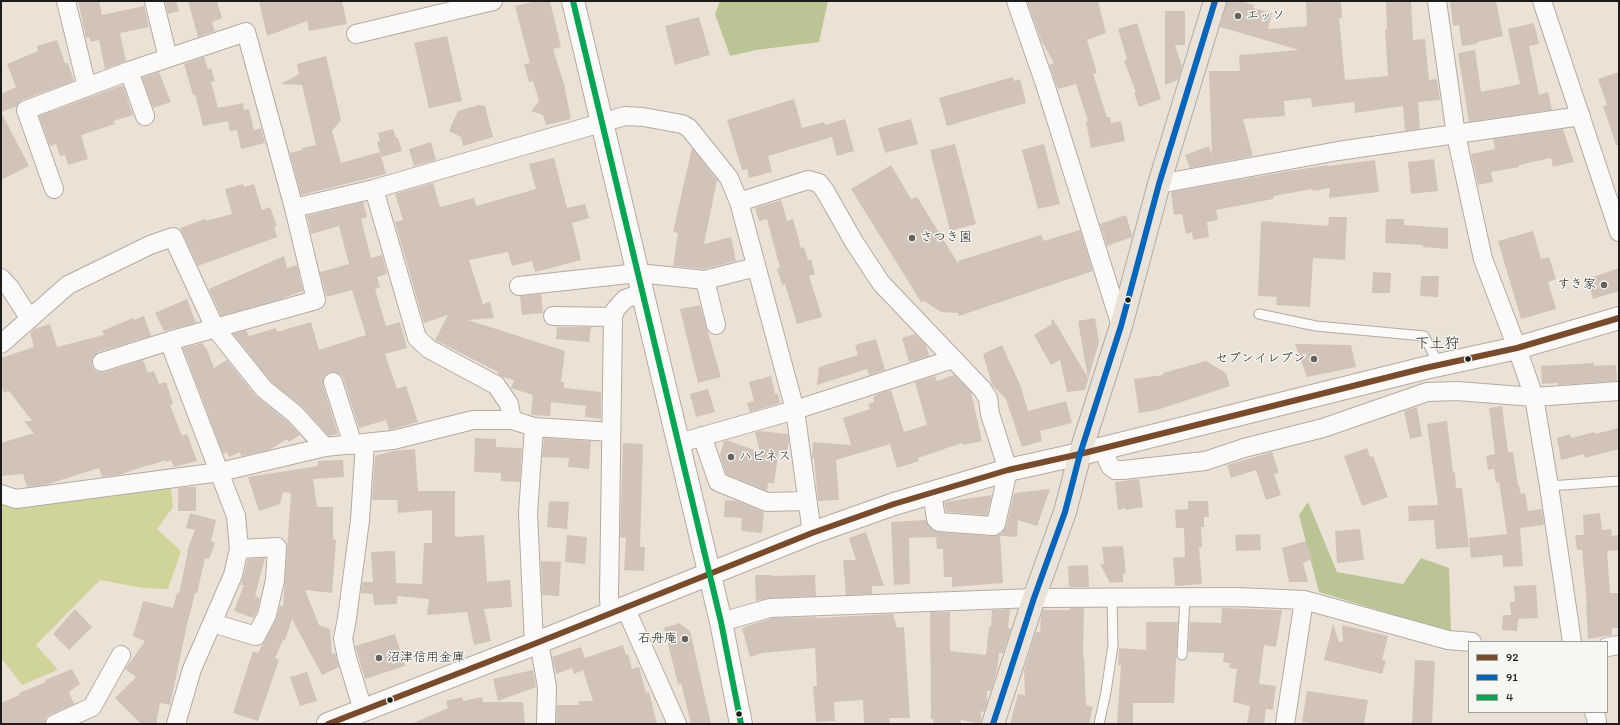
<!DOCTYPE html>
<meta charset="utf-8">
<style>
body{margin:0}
#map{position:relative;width:1620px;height:725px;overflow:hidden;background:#ece1d5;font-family:Itim,sans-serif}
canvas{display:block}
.frame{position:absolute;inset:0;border:2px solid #1c1c1c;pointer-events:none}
.legend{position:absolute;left:1468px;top:641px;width:140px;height:72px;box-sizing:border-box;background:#f6f6f2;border:1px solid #9f9f9c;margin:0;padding:5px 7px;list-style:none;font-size:12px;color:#1c1c1c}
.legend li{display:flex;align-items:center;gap:8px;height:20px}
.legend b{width:20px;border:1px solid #9f9f9c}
</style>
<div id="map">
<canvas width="1620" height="725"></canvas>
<div class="frame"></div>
<ul class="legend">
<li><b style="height:5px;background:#7a4b2a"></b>92</li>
<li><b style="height:5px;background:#0065bd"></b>91</li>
<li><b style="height:5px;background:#00a651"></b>4</li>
</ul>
</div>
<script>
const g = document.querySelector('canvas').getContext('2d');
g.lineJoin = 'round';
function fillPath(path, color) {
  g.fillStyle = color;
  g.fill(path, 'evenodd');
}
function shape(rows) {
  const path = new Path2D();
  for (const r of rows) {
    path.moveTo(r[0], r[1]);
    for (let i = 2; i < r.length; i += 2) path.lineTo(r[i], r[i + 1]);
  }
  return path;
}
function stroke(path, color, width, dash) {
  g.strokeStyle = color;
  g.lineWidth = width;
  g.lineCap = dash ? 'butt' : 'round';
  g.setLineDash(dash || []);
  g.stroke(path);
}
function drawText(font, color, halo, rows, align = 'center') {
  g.font = font + ' Itim,"Klee One",sans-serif';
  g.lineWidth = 3;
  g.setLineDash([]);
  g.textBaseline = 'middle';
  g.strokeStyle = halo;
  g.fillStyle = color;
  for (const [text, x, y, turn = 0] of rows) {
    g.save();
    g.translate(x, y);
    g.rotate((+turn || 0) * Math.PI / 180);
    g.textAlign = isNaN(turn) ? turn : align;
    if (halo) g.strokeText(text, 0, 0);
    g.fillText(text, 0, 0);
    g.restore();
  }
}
const green = shape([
 [170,479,173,507,157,529,181,551,168,589,143,588,100,580,36,645,58,670,22,685,1,658,1,497]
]);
const forest = shape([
 [720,1,828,1,819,42,756,50,730,56,715,14],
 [1308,502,1337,572,1403,584,1421,558,1449,568,1451,632,1319,592,1299,515]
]);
const building = shape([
 [78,1,99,1,102,15,144,6,149,27,120,33,126,61,105,69,99,40,91,42,89,37,86,38],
 [165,1,176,1,179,11,168,14],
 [188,1,217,1,222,18,212,22,215,31,198,37],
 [259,1,342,1,347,24,309,31,307,21,267,36],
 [537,1,550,1,561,47,553,49,564,84,571,119,546,125,543,115,531,111,539,101,533,81,529,82,524,64,530,63,515,6],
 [1027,1,1098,1,1106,33,1087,40,1097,73,1093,74,1107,117,1110,117,1111,123,1121,121,1125,141,1091,148,1086,122,1088,121,1076,84,1058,89,1049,65,1054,63,1041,40],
 [1227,1,1240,1,1254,5,1253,8,1272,13,1268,29,1307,26,1306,1,1341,1,1342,18,1339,18,1345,80,1388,76,1385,30,1387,30,1386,1,1411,1,1413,40,1425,39,1429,80,1437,79,1440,100,1418,102,1420,129,1405,131,1403,106,1355,113,1354,102,1312,107,1311,98,1284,101,1285,116,1243,119,1253,156,1190,168,1185,155,1209,146,1212,155,1209,71,1240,71,1239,55,1299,50,1220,27],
 [1450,1,1496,1,1503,36,1477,42,1477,44,1462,46,1459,25,1453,26],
 [1165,11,1185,11,1185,45,1175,45,1182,66,1178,80,1165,85],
 [699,17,710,55,675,65,665,26],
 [1137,23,1161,99,1139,107,1134,93,1136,92,1124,61,1127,59,1118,29],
 [1534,23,1539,44,1529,46,1539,95,1548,92,1552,110,1469,122,1458,53,1475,50,1481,92,1520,84,1508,29],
 [447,36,462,101,429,108,414,43],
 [57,40,65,63,68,63,74,81,22,100,17,106,1,112,29,166,1,180,1,94,16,87,7,64,38,51,37,46],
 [326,56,341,120,332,131,341,163,380,152,386,174,301,195,290,153,302,150,302,148,316,145,302,85,281,84,299,74,297,64],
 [204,57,208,69,211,68,215,81,211,82,218,108,243,103,244,110,249,109,254,130,261,128,265,143,241,149,237,130,230,131,228,121,203,126,195,94,193,95,184,64],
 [159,72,171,102,153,108,142,78],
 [1619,72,1619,145,1616,145,1603,106,1607,105,1598,79],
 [1013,77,1014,81,1020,79,1026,103,947,126,939,98],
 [123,85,133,115,113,121,115,124,81,135,88,159,68,165,65,155,60,156,56,144,50,146,39,116],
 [794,99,802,128,824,122,825,125,845,119,854,151,837,156,832,137,768,156,772,172,749,178,747,169,742,170,727,120],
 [479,105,485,106,493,137,463,146,461,137,449,131,458,111],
 [911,119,918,144,885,153,878,128],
 [393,129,396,138,398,138,402,151,381,157,377,142,380,141,378,133],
 [1563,129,1574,162,1553,167,1551,158,1519,165,1519,167,1491,172,1493,182,1478,185,1471,154,1495,149,1493,139],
 [431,142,436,160,414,166,409,149],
 [955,144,976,224,950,231,930,150],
 [1044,144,1060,204,1038,209,1022,150],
 [692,148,717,180,704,244,731,237,736,261,704,269,673,266,678,233,673,232],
 [554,158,567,208,585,204,589,218,572,223,581,260,535,272,532,261,512,266,508,252,469,260,483,304,490,302,494,318,468,320,565,351,561,382,564,382,564,388,601,392,601,419,585,417,586,406,551,402,550,416,531,415,533,395,511,388,514,380,502,377,498,374,498,372,435,340,448,315,424,323,395,222,403,220,395,194,433,183,440,207,474,198,476,206,536,189,529,164],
 [1434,159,1438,191,1411,194,1408,162],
 [1375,160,1379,192,1329,198,1330,188,1313,191,1312,189,1274,196,1273,199,1216,210,1218,220,1207,222,1209,237,1193,240,1192,232,1186,234,1182,214,1174,215,1171,192,1289,171,1328,165,1328,166],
 [891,165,911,199,917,197,959,265,958,261,1041,235,1044,241,1080,230,1093,271,959,316,958,313,941,312,924,301,921,302,851,189],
 [243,184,244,187,254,184,262,210,270,207,277,226,274,227,277,237,198,266,180,228,205,219,206,221,232,214,225,189],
 [781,200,787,221,793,219,801,248,804,247,808,260,811,259,815,274,809,276,822,317,797,324,785,284,782,285,777,269,780,268,767,219,759,221,755,208],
 [363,202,367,217,361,219,371,258,382,255,387,274,377,277,380,287,375,289,386,326,400,322,407,348,385,354,397,389,406,386,418,422,389,430,386,420,359,428,343,378,340,374,335,372,330,372,325,375,323,380,323,385,338,434,329,436,303,407,271,382,233,334,246,330,249,336,276,328,277,332,311,322,319,350,366,335,352,290,327,297,325,292,320,272,349,264,339,226,311,234,307,216],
 [1126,215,1132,235,1132,237,1107,246,1100,224],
 [1329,217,1347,217,1345,260,1313,258,1310,307,1276,305,1277,297,1258,296,1261,221,1328,226],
 [1386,219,1404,219,1404,225,1448,228,1448,249,1423,247,1423,245,1385,243],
 [1533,231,1541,259,1549,257,1556,279,1548,282,1556,309,1521,319,1498,241],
 [284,256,287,268,297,265,303,291,281,299,221,316,209,289],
 [1619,268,1619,291,1593,299,1587,279],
 [1373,272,1391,273,1390,293,1372,293],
 [1421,276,1439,276,1438,297,1420,296],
 [541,294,543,313,522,315,520,296],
 [187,299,196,323,164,331,155,313],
 [700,305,721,377,698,383,680,309],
 [144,316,151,336,98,352,95,355,92,359,92,366,95,370,99,372,105,372,143,360,148,373,154,371,159,384,166,382,173,404,170,405,182,436,187,434,197,461,174,467,171,460,166,462,166,460,148,466,148,465,119,475,102,477,99,468,45,485,27,487,23,474,1,476,1,443,34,433,24,421,32,421,9,391,4,393,1,384,1,358,34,347,30,333,34,329,50,324,57,347,104,335,102,331,133,318,134,320],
 [1095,318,1099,342,1085,390,1067,392,1060,360,1051,365,1034,335,1052,324,1051,320,1053,319,1088,378,1078,321],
 [557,327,591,327,589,342,556,339],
 [915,334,926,345,929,356,909,362,902,338],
 [876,339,885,370,869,375,867,369,817,385,819,367,858,355,855,345],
 [203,343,204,347,206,347,214,368,227,360,256,396,288,422,300,435,289,442,287,439,269,450,241,456,240,452,229,457,227,452,223,454,183,348],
 [1295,344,1351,345,1356,367,1307,377],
 [1002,345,1021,387,1028,411,1066,401,1072,423,1040,431,1042,441,1022,447,1006,399,992,385,983,354],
 [1206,361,1226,373,1230,386,1157,410,1139,413,1134,379,1163,375,1163,373],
 [1594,363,1594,366,1616,365,1617,381,1558,385,1558,383,1542,384,1541,366],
 [954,375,971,392,982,441,963,445,962,443,918,458,919,461,897,468,890,444,836,460,839,500,818,501,814,458,812,458,813,442,851,445,843,418,870,409,868,404,874,402,873,397,875,397,875,395,891,390,904,432,927,425,915,382,935,376,937,381],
 [771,376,775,394,778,394,780,403,750,412,747,403,754,401,749,382],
 [708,389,715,412,696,417,690,394],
 [1502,406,1508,452,1513,452,1518,485,1519,485,1521,494,1525,493,1528,511,1542,509,1544,525,1520,528,1523,566,1503,567,1502,555,1471,558,1469,538,1507,534,1499,482,1496,483,1494,469,1488,470,1486,456,1495,454,1489,408],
 [1417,407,1422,436,1410,439,1404,411],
 [1447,421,1453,473,1455,472,1456,488,1462,488,1469,547,1436,549,1434,520,1409,521,1408,506,1438,505,1427,424],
 [1619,428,1619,449,1585,458,1584,454,1561,460,1557,438,1570,434,1571,438,1595,432,1595,434],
 [760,431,788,434,789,441,787,451,779,450,774,483,768,483,767,491,726,474,720,455,724,441,726,440,760,452,755,432],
 [475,438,496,439,496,447,522,448,520,482,501,481,501,473,474,472],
 [544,438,591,441,589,469,568,467,569,458,542,457],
 [623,443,643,444,640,547,645,547,644,571,624,570,626,538,620,537],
 [1367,448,1370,457,1373,456,1388,497,1362,506,1344,456],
 [415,449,418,491,455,491,455,537,484,535,487,582,510,580,512,607,484,609,491,641,474,645,467,612,427,615,429,599,397,596,397,604,374,605,373,594,361,593,362,582,373,582,371,552,395,551,396,583,422,584,424,543,432,543,432,510,398,513,397,500,372,500,375,456,393,451],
 [1272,452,1279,473,1274,474,1281,495,1266,500,1256,470,1231,478,1227,465],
 [343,460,344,477,313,479,317,507,333,507,333,539,336,540,332,593,305,590,319,625,330,629,332,654,335,653,339,667,322,675,292,619,285,640,283,640,275,658,279,660,258,721,233,713,253,651,258,653,276,620,280,605,283,607,291,493,283,492,280,504,259,511,248,477,318,466,318,461],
 [1139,479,1143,507,1126,510,1125,508,1118,510,1115,482],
 [186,487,196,487,196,511,178,511,178,488],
 [1050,489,1037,526,1018,520,1017,537,1000,536,1003,583,952,587,952,577,944,577,943,549,937,549,936,537,909,538,910,584,894,585,891,522,926,520,932,529,938,532,993,536,1002,533,1006,527,1014,493],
 [992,495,987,515,946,512,944,502],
 [725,500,737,501,764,512,762,533,741,531,742,518,724,517],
 [549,501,569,502,567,529,547,527],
 [1188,501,1208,501,1209,517,1204,517,1204,527,1201,527,1202,547,1199,547,1202,584,1175,586,1173,558,1185,557,1184,528,1176,528,1175,510,1188,509],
 [190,513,216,520,211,541,215,543,209,559,205,558,197,593,195,593,187,625,170,705,160,703,156,724,141,724,115,698,136,677,125,669,145,641,133,636,143,601,173,608,177,593,179,594,188,551,187,551,195,530,186,528],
 [1600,513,1602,530,1611,529,1612,536,1619,535,1619,550,1607,551,1610,593,1619,593,1619,628,1612,628,1612,635,1588,639,1586,604,1587,604,1582,550,1577,550,1575,535,1584,535,1583,515],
 [1360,529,1364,560,1337,563,1335,531],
 [866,532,884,586,872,586,872,594,846,595,843,560,856,560,849,538],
 [1260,534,1261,550,1236,551,1235,535],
 [567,535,587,537,585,564,565,562],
 [1306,541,1312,559,1303,563,1308,582,1289,582,1282,548],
 [1123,546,1126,573,1123,574,1123,582,1110,583,1100,564,1104,564,1102,547],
 [265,558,255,596,260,598,257,611,253,618,234,611,244,585,241,585,248,559],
 [541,561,561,562,559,596,542,595],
 [1088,565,1089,587,1069,587,1068,566],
 [755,575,772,575,772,576,815,575,816,596,770,598,756,601],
 [1536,585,1538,618,1518,619,1517,631,1502,630,1503,615,1511,615,1510,602,1515,602,1514,586],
 [1070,608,1084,608,1083,658,1084,658,1086,705,1093,707,1089,724,1010,724,1018,694,1025,695,1024,670,1036,632,1040,632,1041,617,1043,610,1070,610],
 [1222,608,1282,610,1276,647,1264,645,1259,684,1276,686,1273,710,1266,709,1264,724,1247,724,1250,706,1233,702,1237,669,1229,668,1230,663,1223,662,1224,653,1188,652,1190,622,1221,623],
 [75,609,92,627,69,650,53,634],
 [1010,609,1008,628,1011,629,1003,653,999,653,997,670,991,691,987,691,987,703,984,712,981,711,981,724,961,720,960,724,933,724,934,719,931,719,930,612,950,612,950,651,986,655,989,626,991,627,992,610],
 [893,614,897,628,904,627,910,718,889,718,890,724,864,724,863,700,834,702,835,721,816,722,813,686,817,686,815,648,762,653,750,657,742,628,772,618,816,617,816,618],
 [1146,622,1178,622,1174,703,1133,703,1133,724,1117,724,1121,665,1118,665,1119,648,1146,650],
 [679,623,690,631,711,724,691,724,681,683,678,684,664,628],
 [1333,624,1339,642,1343,641,1342,625,1388,636,1382,660,1386,661,1382,674,1324,660],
 [395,634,405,666,365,679,355,646],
 [623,645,626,655,628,654,632,669,639,667,646,693,649,692,657,724,556,724,557,705,579,705,579,701,593,701,583,670,574,674,572,668,556,674,552,657,581,647,585,658],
 [1415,660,1435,661,1432,724,1412,724],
 [72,669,80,684,69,692,74,704,50,715,46,718,45,724,1,724,1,703,20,695,19,693,46,682,45,680],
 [533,670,536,687,498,701,493,679],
 [307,672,317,701,300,706,290,677],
 [1307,691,1368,700,1364,724,1319,724,1302,722],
 [462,697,463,701,482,697,483,702,523,702,525,724,411,724,448,708,446,701]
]);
const service = shape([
 [1259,314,1316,326,1424,336,1439,365],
 [1549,486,1619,481],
 [1182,655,1185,597],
 [1099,724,1106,692,1113,645,1112,598]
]);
const minor = shape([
 [66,1,87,87],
 [154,1,168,58],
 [1016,1,1045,84,1121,326],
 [1437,1,1456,135,1483,259,1517,348,1534,397,1549,486,1572,642],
 [1542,1,1619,232],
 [356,34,493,1],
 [129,71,145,116],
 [1159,184,1338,151,1581,116],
 [54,189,26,110,129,71,246,32,294,208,316,300,169,341,102,362],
 [374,189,417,338,429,349,496,385,509,404,512,420],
 [739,202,808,180,819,183,825,191,854,242,881,283,982,389,988,398,990,414,1008,470,996,524,993,526,939,522,936,519,932,492],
 [294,208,374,189,625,116,643,117,682,124,689,128,729,178,739,202,795,410,812,533],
 [1,278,10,288,30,319],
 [705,280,716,325],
 [519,286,638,273,705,280,756,267],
 [553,316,613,317],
 [169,341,236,516,239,549,233,575,192,669,176,724],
 [1,344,68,285,150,245,173,237,215,328,264,389,295,414,325,447],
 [333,382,353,445],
 [534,427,528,513,534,644],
 [702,436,718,482,767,502,807,501],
 [679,443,795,410,953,359],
 [1102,448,1110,466,1115,470,1123,470,1205,461,1244,448,1323,428,1427,392,1457,391,1534,397,1619,391],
 [1,494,16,499,220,472,325,447,393,440,473,420,512,420,534,427,611,432],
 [625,607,677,724],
 [610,613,609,597,613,317,615,310,625,299,642,293],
 [721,622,770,608,1034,598,1237,597,1304,600,1448,640,1472,642],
 [212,623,256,636,267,615,275,580,277,547,239,549],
 [539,642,547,687,546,724],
 [1607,647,1619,645],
 [363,710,347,658,343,639,347,618,360,520,365,443],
 [1594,712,1597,720,1596,724],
 [55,724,92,707,121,655],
 [1285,724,1304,600]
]);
const tertiary = shape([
 [573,1,721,622,741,724],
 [328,724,534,644,812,533,894,504,1008,470,1080,454,1425,368,1517,348,1619,318]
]);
const primary = shape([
 [993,724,1034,598,1065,512,1080,454,1121,326,1159,184,1215,1]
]);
const bus1 = shape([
 [328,724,534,644,812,533,894,504,1008,470,1080,454,1425,368,1517,348,1619,318]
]);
const bus2 = shape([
 [993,724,1034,598,1065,512,1080,454,1121,326,1159,184,1215,1]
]);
const bus3 = shape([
 [573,1,721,622,741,724]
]);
const markers = [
 [1238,16,4,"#65615d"],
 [912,238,4,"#65615d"],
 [1604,285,4,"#65615d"],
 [1128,300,3.5,"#1c1c1c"],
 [1314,359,4,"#65615d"],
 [1468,359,3.5,"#1c1c1c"],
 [731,457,4,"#65615d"],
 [685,639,4,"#65615d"],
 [379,658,4,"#65615d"],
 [390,700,3.5,"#1c1c1c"],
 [739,714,3.5,"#1c1c1c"]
];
const poiNames = [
 ["エッソ",1246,16],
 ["さつき園",920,238],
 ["すき家",1596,285,"right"],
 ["セブンイレブン",1306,359,"right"],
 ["ハピネス",739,457],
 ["石舟庵",677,639,"right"],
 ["沼津信用金庫",387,658]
];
const quarterNames = [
 ["下土狩",1437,344]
];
fillPath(green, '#d0d49b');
fillPath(forest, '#bac495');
fillPath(building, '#d2c3b8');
stroke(service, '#b2aba4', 11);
stroke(minor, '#b2aba4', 20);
stroke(tertiary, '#b2aba4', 24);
stroke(primary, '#b2aba4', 24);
stroke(service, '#fcfaf9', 9);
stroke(minor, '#fcfaf9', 18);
stroke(tertiary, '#fcfaf9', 22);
stroke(primary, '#ece3d8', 22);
stroke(bus1, '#7a4b2a', 6);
stroke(bus2, '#0065bd', 6);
stroke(bus3, '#00a651', 6);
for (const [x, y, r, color] of markers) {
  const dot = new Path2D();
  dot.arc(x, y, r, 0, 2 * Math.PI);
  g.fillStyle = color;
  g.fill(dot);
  stroke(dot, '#f6f6f2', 1.5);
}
drawText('13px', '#1c1c1c', '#f6f6f2', poiNames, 'left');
drawText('15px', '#1c1c1c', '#f6f6f2', quarterNames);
</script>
